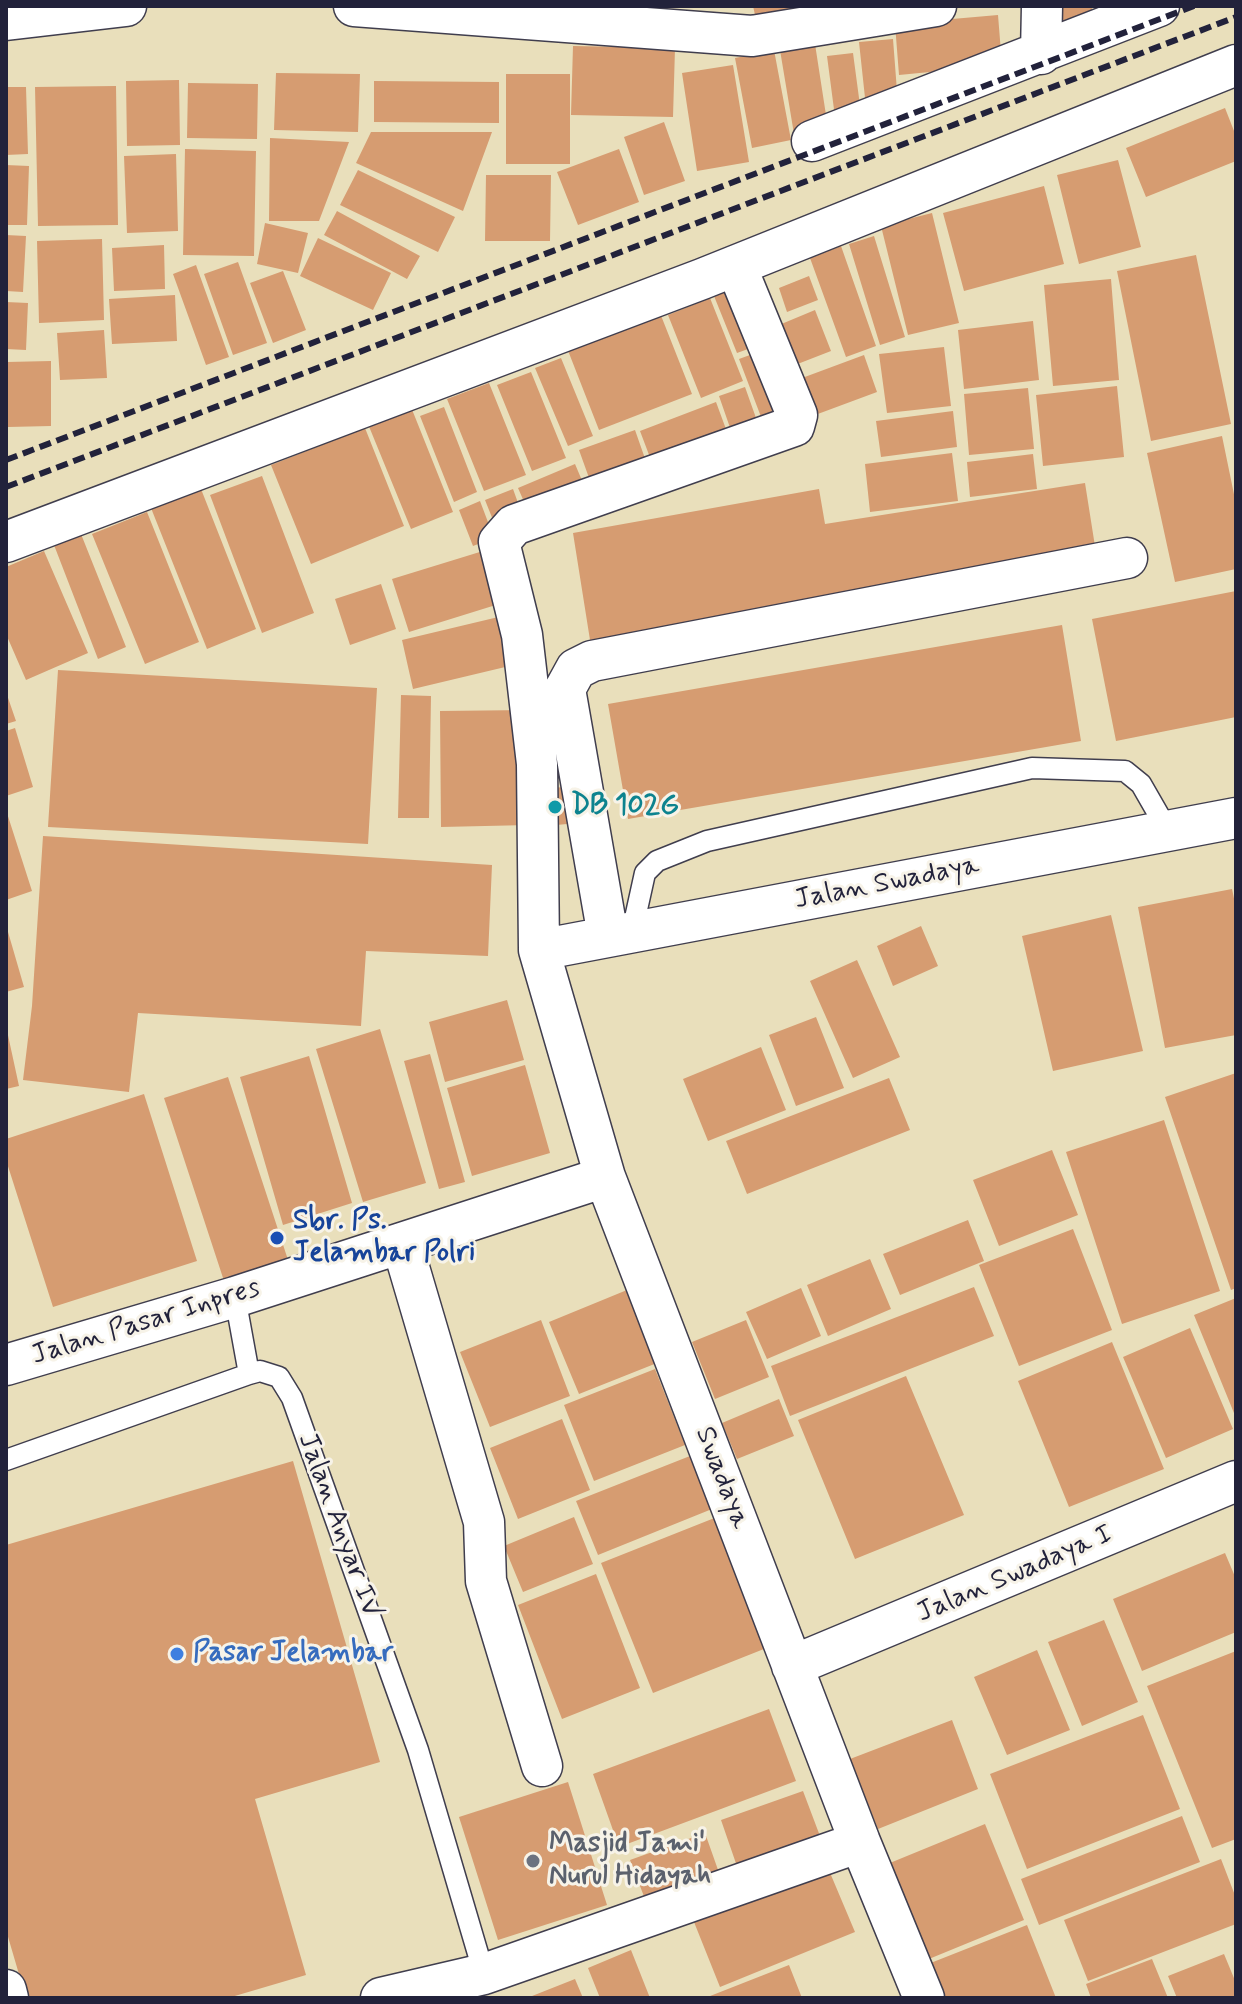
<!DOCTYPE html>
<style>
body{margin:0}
#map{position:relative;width:1242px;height:2004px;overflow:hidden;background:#e9dfbb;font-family:Mynerve,sans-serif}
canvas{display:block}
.frame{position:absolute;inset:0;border:8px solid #22223b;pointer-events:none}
</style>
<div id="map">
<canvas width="1242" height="2004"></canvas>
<div class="frame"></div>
</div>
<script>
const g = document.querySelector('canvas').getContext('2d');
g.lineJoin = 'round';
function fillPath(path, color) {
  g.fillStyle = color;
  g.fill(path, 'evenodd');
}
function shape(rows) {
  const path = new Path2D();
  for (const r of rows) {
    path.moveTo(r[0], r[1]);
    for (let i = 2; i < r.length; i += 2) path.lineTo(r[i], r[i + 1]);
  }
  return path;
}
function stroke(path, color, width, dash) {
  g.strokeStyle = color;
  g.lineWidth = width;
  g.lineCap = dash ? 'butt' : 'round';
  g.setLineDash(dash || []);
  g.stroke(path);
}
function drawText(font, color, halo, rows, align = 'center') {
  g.font = font + ' Mynerve,sans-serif';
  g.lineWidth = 6;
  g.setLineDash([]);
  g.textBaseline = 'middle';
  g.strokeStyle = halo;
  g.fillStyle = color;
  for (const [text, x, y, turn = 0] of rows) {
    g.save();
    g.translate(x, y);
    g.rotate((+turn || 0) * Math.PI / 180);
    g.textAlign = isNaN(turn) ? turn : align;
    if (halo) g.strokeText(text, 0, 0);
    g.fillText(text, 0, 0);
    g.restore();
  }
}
const building = shape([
 [753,6,848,6,758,28],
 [1048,6,1092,6,1093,28,1048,28],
 [998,15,1002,65,899,75,895,24],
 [893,39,898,104,866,107,859,42],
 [815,44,828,128,794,134,780,50],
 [573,46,675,48,673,117,571,115],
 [774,50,791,140,752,148,735,58],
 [853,53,861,113,835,117,827,56],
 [733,65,749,162,697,171,682,73],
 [276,73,360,74,358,132,274,130],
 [506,74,570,74,570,164,506,164],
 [179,80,180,145,127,146,126,81],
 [374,81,499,82,499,123,374,122],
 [188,83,258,84,257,139,187,138],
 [116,86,118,225,38,226,35,87],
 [6,87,26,87,28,154,6,155],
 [1225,108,1236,136,1236,161,1146,197,1126,148],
 [664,122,685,181,644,195,624,137],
 [371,132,492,132,463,211,356,163],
 [270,138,349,142,319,221,269,221],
 [185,149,256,151,254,256,183,255],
 [619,149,639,202,578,225,557,172],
 [176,154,178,231,127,233,124,156],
 [1118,160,1141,247,1079,264,1057,175],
 [6,165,29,166,27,225,6,225],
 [358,170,455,217,438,252,340,205],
 [486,175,551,175,550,241,485,241],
 [1044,186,1064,264,964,291,943,213],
 [337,211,420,256,407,279,324,235],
 [932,213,959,323,908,335,881,226],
 [265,223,308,233,298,273,257,264],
 [6,235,26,236,23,292,6,291],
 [874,236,905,337,880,345,849,244],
 [318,238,391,273,373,310,300,276],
 [102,239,104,320,39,323,37,241],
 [164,245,165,289,114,291,112,248],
 [841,246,876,346,846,357,810,258],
 [1196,255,1231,424,1151,441,1117,271],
 [238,262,267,343,233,355,204,274],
 [196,265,229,357,206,365,173,274],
 [283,271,306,330,273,343,250,283],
 [809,276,818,300,787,312,779,288],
 [1111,279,1119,380,1053,386,1044,285],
 [737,287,759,345,737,353,714,296],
 [175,295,177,341,112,344,109,299],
 [710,298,743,381,701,398,668,315],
 [6,302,28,303,26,350,6,349],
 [815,310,831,351,795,365,779,325],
 [660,313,692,394,599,430,567,348],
 [1033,321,1039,380,964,389,958,330],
 [104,330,107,378,60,380,57,333],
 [944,347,951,406,887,413,879,354],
 [761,351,788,422,766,430,739,359],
 [864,355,877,392,807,418,794,381],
 [561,358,593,436,568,446,535,368],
 [51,361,51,426,8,427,7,362],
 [531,372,566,458,532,471,497,385],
 [489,383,526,475,484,491,447,399],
 [1117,386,1124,457,1043,466,1036,395],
 [745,387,761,432,735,442,719,396],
 [1028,388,1034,449,969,455,964,394],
 [716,402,730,440,654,468,640,431],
 [411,407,453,512,411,529,368,424],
 [444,407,477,492,454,502,420,416],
 [953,411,957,447,881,457,876,421],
 [365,428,404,526,311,564,271,465],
 [635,430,649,470,593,489,579,450],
 [1222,436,1236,504,1236,569,1175,582,1147,453],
 [952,453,958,501,870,512,865,464],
 [1033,454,1037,489,970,497,967,462],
 [575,464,586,490,529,513,518,488],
 [262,476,314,613,262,633,210,495],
 [1085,483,1097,559,590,640,573,533,819,489,825,524],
 [201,489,256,629,207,649,151,508],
 [513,489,522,514,495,525,485,500],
 [480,501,494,538,473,546,459,510],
 [147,512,199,642,145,664,92,534],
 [81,534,126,647,98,659,54,545],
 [44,551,88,653,26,680,6,634,6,567],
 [483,551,499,604,409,632,392,579],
 [381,584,396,629,350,645,335,599],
 [1236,591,1236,717,1116,741,1092,619],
 [511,614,522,663,413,689,402,640],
 [1062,625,1081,741,628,819,608,704],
 [58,670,377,688,368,844,48,827],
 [6,692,16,721,6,724],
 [401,695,431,696,429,818,398,818],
 [528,710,529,825,441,827,440,711],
 [15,728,33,787,6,796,6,731],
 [564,787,567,824,546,826,542,789],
 [6,810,32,891,6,900],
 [43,836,492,865,488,956,366,951,361,1026,138,1013,129,1092,23,1080,32,1006],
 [1232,889,1236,908,1236,1035,1165,1048,1138,907],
 [1111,915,1143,1051,1053,1071,1022,936],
 [6,925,24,987,6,992],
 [921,926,938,966,893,986,877,946],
 [857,960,900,1057,853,1078,810,981],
 [507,1000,524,1060,445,1082,429,1022],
 [816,1017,844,1088,796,1106,769,1035],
 [6,1026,19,1086,6,1089],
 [380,1029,426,1183,363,1202,316,1049],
 [761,1047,786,1110,708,1141,683,1079],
 [430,1054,465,1182,439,1189,404,1061],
 [309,1056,352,1203,283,1225,240,1077],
 [525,1065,550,1153,472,1176,447,1088],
 [1236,1073,1236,1288,1231,1290,1165,1097],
 [228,1077,289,1263,225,1284,164,1098],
 [889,1078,910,1130,747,1194,726,1141],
 [144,1094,197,1261,53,1307,6,1160,6,1139],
 [1164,1120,1220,1291,1122,1324,1066,1152],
 [1052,1150,1078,1215,999,1246,973,1180],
 [968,1220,984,1261,900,1295,883,1254],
 [1073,1229,1112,1330,1019,1366,979,1265],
 [870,1259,891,1309,828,1336,807,1285],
 [974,1287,994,1336,790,1416,771,1366],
 [801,1288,821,1336,767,1359,746,1312],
 [627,1290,657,1363,579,1394,549,1322],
 [1236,1298,1236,1418,1194,1315],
 [541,1320,570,1396,490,1427,460,1352],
 [746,1320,769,1377,715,1399,692,1342],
 [1190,1328,1233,1429,1166,1458,1123,1357],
 [1112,1342,1164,1469,1069,1507,1018,1381],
 [655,1369,685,1445,594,1481,564,1405],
 [906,1376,964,1515,855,1559,798,1420],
 [779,1399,794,1436,737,1459,722,1423],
 [562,1419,590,1490,518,1519,490,1448],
 [690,1456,712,1509,598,1555,576,1501],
 [293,1461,380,1762,255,1799,306,1975,228,1998,26,1998,6,1930,6,1545],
 [722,1515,774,1645,653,1693,601,1563],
 [574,1517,593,1564,523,1592,504,1546],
 [1225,1553,1236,1579,1236,1632,1142,1671,1113,1599],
 [596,1574,640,1688,562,1719,518,1605],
 [1104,1620,1138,1702,1082,1726,1048,1642],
 [1037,1650,1070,1730,1007,1755,974,1677],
 [1236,1651,1236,1839,1212,1848,1147,1686],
 [769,1709,796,1781,619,1847,593,1774],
 [1143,1715,1180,1809,1027,1869,990,1774],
 [952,1720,978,1789,878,1829,850,1759],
 [568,1782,607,1905,498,1940,459,1817],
 [803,1791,823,1844,740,1875,721,1820],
 [1182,1816,1200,1862,1039,1925,1021,1879],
 [985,1824,1024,1920,924,1961,885,1865],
 [705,1833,723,1884,650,1912,630,1860],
 [1221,1859,1236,1898,1236,1924,1088,1981,1064,1920],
 [828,1868,855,1932,720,1987,694,1922],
 [1027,1925,1056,1998,936,1998,923,1966],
 [631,1950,650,1998,600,1998,588,1968],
 [1224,1954,1236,1983,1236,1998,1177,1998,1168,1976],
 [1152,1959,1168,1998,1091,1998,1086,1984],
 [789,1965,802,1998,705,1998],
 [575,1979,583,1998,527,1998]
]);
const service = shape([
 [632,932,645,873,657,861,707,841,1032,768,1125,771,1141,784,1168,831],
 [235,1297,249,1374],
 [6,1460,249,1374,260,1371,279,1377,292,1398,418,1750,484,1974]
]);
const minor = shape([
 [354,6,752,36,936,6],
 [6,20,126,6],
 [1041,54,1042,6],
 [812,141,1159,6],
 [736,266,797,415,794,426,514,525,499,542,522,635,537,764,539,950,605,1177,860,1842,924,1998],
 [6,542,702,279,1236,65],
 [608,936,565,689,576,669,592,661,1127,558],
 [539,950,1236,818],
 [402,1244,484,1522,486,1581,542,1766],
 [6,1365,235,1297,605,1177],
 [792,1666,1236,1481],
 [6,1990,8,1998],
 [381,1998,484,1974,860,1842]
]);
const rail = shape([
 [6,460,1194,6],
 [6,487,1236,17]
]);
const markers = [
 [555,807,8,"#0f9aa8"],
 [277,1238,8,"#1a4fb4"],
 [177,1654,8,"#3f7fe0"],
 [533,1861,8,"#6b7280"]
];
const cultureNames = [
 ["DB 102G",571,807]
];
const streetNames = [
 ["Jalan Swadaya",887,884,-11],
 ["Jalan Pasar Inpres",146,1323,-17],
 ["Swadaya",721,1478,69],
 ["Jalan Anyar IV",338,1526,70],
 ["Jalan Swadaya I",1015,1575,-23]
];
const transitNames = [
 ["Sbr. Ps.",293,1222],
 ["Jelambar Polri",293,1254]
];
const shopNames = [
 ["Pasar Jelambar",193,1654]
];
const worshipNames = [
 ["Masjid Jami'",549,1845],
 ["Nurul Hidayah",549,1877]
];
fillPath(building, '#d69c71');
stroke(service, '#403e4e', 23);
stroke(minor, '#403e4e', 43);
stroke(service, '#fff', 20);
stroke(minor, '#fff', 40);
stroke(rail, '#22223b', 6, [12, 6]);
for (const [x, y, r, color] of markers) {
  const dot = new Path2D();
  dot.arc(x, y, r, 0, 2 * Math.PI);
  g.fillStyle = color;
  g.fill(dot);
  stroke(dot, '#f7f3e8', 3);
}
drawText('bold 28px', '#0d838f', '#f7f3e8', cultureNames, 'left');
drawText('28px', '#22223b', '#f7f3e8', streetNames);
drawText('bold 28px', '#164399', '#f7f3e8', transitNames, 'left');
drawText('bold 28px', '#366cbe', '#f7f3e8', shopNames, 'left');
drawText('bold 28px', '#5b616d', '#f7f3e8', worshipNames, 'left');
</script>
